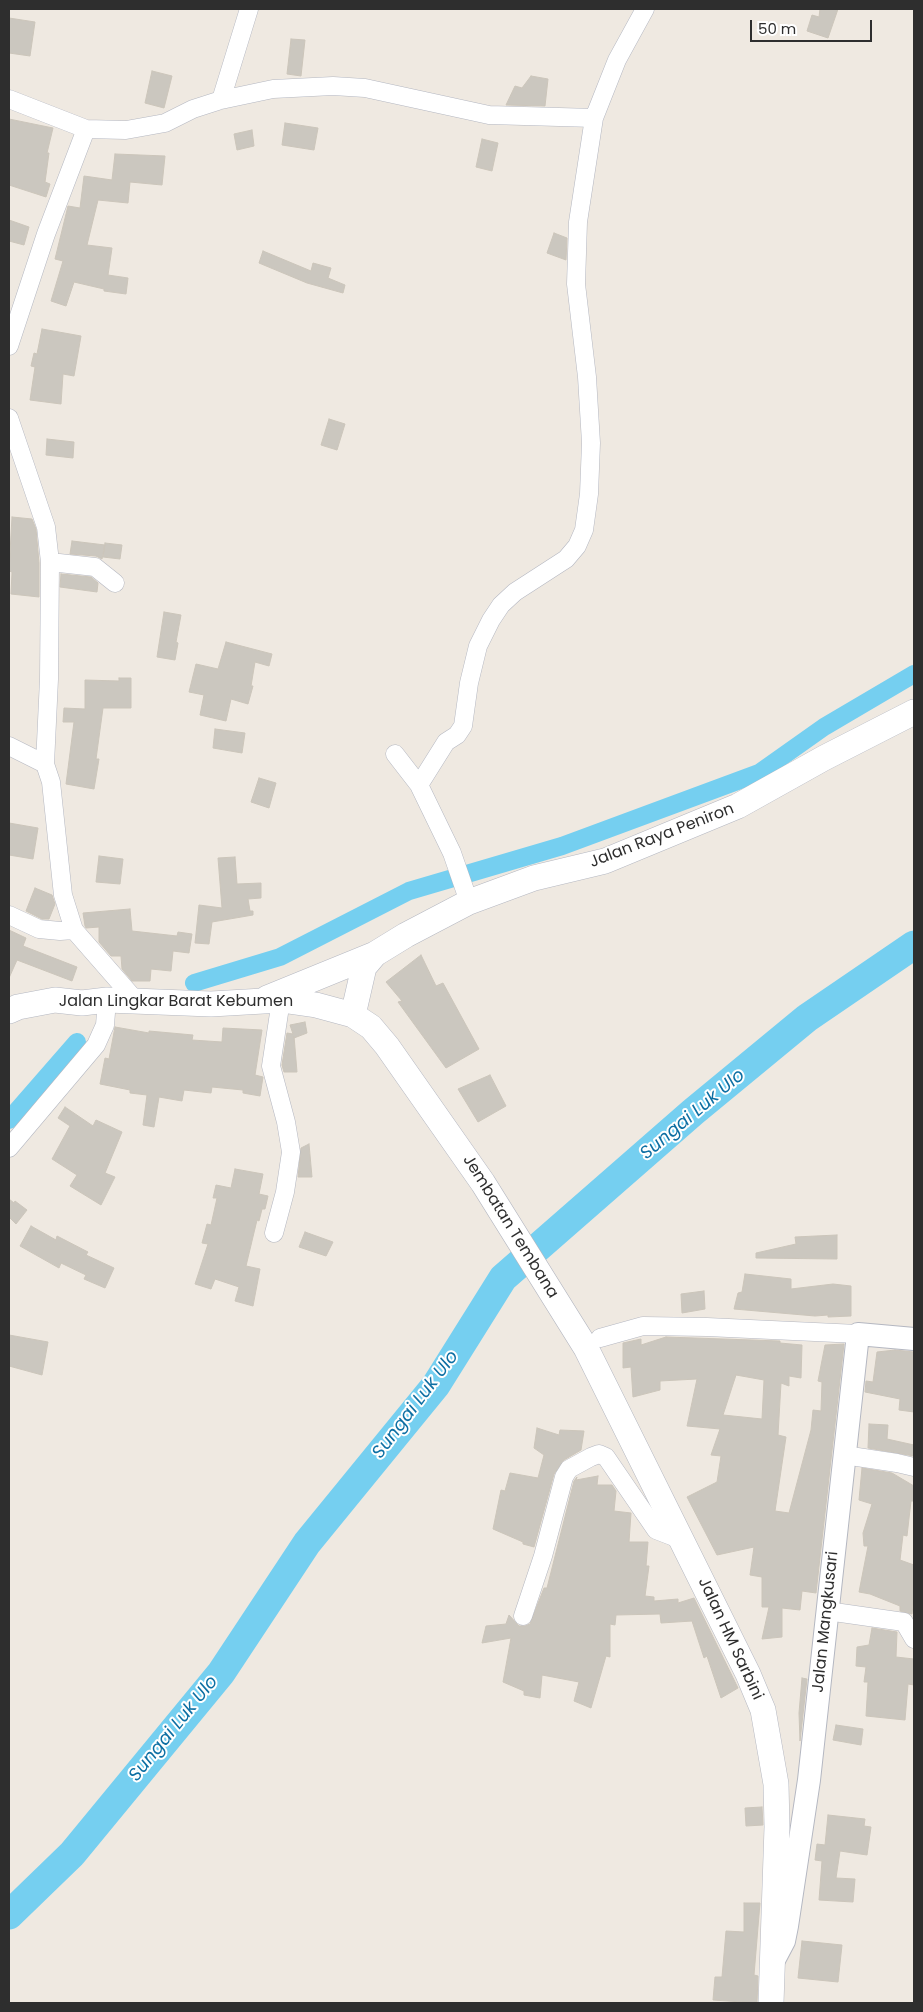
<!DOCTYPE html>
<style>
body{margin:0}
#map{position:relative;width:923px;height:2012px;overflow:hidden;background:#efe9e1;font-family:Poppins,sans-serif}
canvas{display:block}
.frame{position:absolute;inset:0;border:10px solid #2e2e2e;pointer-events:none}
.scale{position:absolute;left:750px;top:20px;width:122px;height:22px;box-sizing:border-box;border:2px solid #2e2e2e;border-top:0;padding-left:6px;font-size:15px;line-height:18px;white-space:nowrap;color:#2e2e2e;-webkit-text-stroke:4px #fff;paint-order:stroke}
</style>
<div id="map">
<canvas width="923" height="2012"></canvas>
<div class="frame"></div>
<div class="scale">50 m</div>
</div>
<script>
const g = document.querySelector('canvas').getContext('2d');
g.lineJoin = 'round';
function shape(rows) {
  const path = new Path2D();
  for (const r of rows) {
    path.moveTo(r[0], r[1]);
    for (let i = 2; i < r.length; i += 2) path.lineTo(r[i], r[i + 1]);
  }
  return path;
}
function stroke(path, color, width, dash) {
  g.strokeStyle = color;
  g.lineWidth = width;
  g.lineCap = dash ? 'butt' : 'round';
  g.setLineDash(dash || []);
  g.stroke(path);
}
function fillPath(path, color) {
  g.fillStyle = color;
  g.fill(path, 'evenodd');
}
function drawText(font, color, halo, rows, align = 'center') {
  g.font = font + ' Poppins,sans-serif';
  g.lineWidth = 4;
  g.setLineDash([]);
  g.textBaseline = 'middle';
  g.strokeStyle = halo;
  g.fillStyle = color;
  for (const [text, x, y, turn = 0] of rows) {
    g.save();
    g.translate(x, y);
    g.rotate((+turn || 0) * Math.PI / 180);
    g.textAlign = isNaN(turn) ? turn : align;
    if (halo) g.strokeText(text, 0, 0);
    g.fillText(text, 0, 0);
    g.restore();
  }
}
const canal = shape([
 [194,983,280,957,409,891,562,846,759,773,824,727,914,674],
 [9,1120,77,1042]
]);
const river = shape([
 [9,1915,72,1854,221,1673,307,1543,436,1385,503,1278,693,1112,807,1018,914,945]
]);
const building = shape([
 [820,9,838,9,828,38,807,31,812,15,819,17,820,9],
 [9,18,35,22,30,56,9,53,9,18],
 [291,39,305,40,301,76,287,74,291,39],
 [152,71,172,76,164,108,145,103,152,71],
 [531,76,548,79,545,106,506,105,515,86,522,88,531,76],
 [9,119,53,128,47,153,49,153,45,182,50,184,46,197,9,185,9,119],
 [285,123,318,128,314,150,282,145,285,123],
 [252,130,254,146,237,150,234,134,252,130],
 [482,139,498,143,492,171,476,167,482,139],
 [115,154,165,156,162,185,130,182,128,203,98,200,87,245,112,248,108,275,128,278,126,294,104,291,104,289,74,282,66,306,51,301,63,261,55,259,68,206,80,208,84,176,112,180,115,154],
 [9,220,29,227,24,245,9,241,9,220],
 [554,233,567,238,566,260,547,253,554,233],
 [263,251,311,271,313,263,331,268,328,278,345,285,343,293,307,283,259,263,263,251],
 [42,329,81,336,74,376,63,374,61,404,30,400,35,367,31,366,34,353,37,354,42,329],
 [329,419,345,424,337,450,321,445,329,419],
 [47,439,74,442,73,458,46,455,47,439],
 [12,517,32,519,36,529,39,563,39,597,11,594,12,572,9,571,12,517],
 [72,541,105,545,102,559,96,556,70,554,72,541],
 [105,543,122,545,120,559,103,557,105,543],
 [61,574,91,577,98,583,97,592,60,587,61,574],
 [164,612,181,615,176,642,178,643,175,660,157,657,164,612],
 [226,642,272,654,269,666,255,662,251,686,253,686,248,704,231,699,226,721,200,715,204,695,189,692,196,664,218,669,226,642],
 [119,678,131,678,131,708,103,708,96,759,99,759,94,789,66,784,74,722,63,722,64,708,85,709,85,680,119,681,119,678],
 [215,729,245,733,242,753,213,748,215,729],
 [259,778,276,783,269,808,251,802,259,778],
 [9,823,38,828,33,859,9,855,9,823],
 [99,856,123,859,120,884,96,882,99,856],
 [235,857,237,884,261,883,261,898,248,899,250,911,253,911,253,915,212,922,209,944,195,943,199,905,222,908,218,858,235,857],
 [35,888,52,895,55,904,49,919,42,919,26,911,35,888],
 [130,909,132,931,177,936,178,932,192,934,189,953,173,951,171,971,151,969,150,981,132,981,122,969,121,956,111,956,99,942,99,927,86,928,85,926,83,913,130,909],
 [9,930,26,938,23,946,77,967,72,981,17,960,9,978,9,930],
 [421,955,436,986,443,983,479,1049,446,1068,398,1002,402,1001,386,982,421,955],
 [305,1022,307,1033,294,1038,294,1036,297,1072,284,1072,282,1065,287,1033,293,1034,290,1025,305,1022],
 [115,1027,149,1033,149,1031,193,1035,192,1040,222,1042,223,1028,262,1030,255,1075,263,1077,260,1096,243,1093,243,1090,212,1087,211,1093,184,1090,182,1101,159,1097,154,1127,143,1125,147,1095,130,1093,130,1090,100,1084,105,1058,109,1059,115,1027],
 [490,1075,506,1106,478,1122,458,1089,490,1075],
 [65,1107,93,1126,96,1120,122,1132,105,1173,115,1177,101,1205,70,1186,77,1175,52,1159,70,1126,58,1118,65,1107],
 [309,1144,312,1177,298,1177,301,1148,309,1144],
 [235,1169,263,1174,259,1194,268,1196,265,1209,262,1209,259,1221,257,1220,246,1266,260,1269,253,1306,235,1301,239,1287,215,1279,211,1289,195,1284,208,1244,202,1243,207,1224,211,1225,217,1198,213,1198,216,1185,231,1188,235,1169],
 [9,1199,14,1203,15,1201,27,1210,16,1224,9,1217,9,1199],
 [31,1226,56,1240,57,1236,88,1252,86,1255,114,1268,105,1288,84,1279,86,1275,61,1263,59,1268,20,1246,31,1226],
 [305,1232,333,1242,326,1256,299,1247,305,1232],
 [837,1235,837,1259,756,1258,756,1253,796,1244,795,1237,837,1235],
 [745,1274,791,1279,791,1289,833,1284,851,1286,851,1316,828,1317,828,1315,815,1316,734,1309,738,1293,742,1292,745,1274],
 [704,1291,705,1309,682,1313,681,1294,704,1291],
 [9,1335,48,1342,42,1375,9,1366,9,1335],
 [666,1337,780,1341,780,1343,802,1345,801,1378,789,1376,789,1386,781,1383,778,1435,786,1437,775,1511,789,1513,811,1430,813,1410,821,1411,822,1382,818,1381,825,1345,844,1344,816,1593,802,1591,800,1610,782,1608,782,1637,762,1639,769,1607,762,1607,762,1577,750,1575,754,1547,717,1555,687,1497,717,1482,721,1456,711,1455,720,1429,687,1426,697,1379,660,1381,660,1390,633,1397,631,1367,623,1368,623,1343,641,1339,641,1345,666,1337],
 [736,1375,764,1380,762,1419,723,1415,736,1375],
 [895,1350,914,1352,914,1412,899,1410,900,1399,865,1392,866,1381,873,1382,877,1352,895,1350],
 [869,1424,888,1425,887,1439,914,1445,914,1456,868,1448,869,1424],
 [537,1428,559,1435,560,1430,584,1431,581,1450,564,1460,554,1474,534,1547,523,1544,523,1542,493,1529,501,1490,505,1491,510,1473,538,1478,544,1455,534,1448,537,1428],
 [862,1468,892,1473,914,1486,914,1501,911,1501,907,1536,903,1535,900,1560,914,1565,914,1596,912,1614,900,1611,900,1606,870,1594,859,1592,868,1546,864,1546,863,1533,872,1504,859,1500,862,1468],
 [598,1476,597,1485,612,1485,616,1491,614,1511,631,1513,629,1542,648,1542,646,1566,649,1566,645,1596,654,1597,654,1601,678,1599,678,1603,694,1598,738,1688,721,1698,707,1656,704,1658,692,1621,661,1623,660,1614,616,1615,615,1625,610,1624,610,1657,606,1656,591,1708,574,1701,579,1682,542,1675,540,1698,524,1695,524,1691,503,1682,511,1638,482,1643,486,1626,506,1624,509,1615,519,1626,525,1626,530,1624,544,1588,547,1588,574,1481,577,1477,576,1480,598,1476],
 [872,1628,897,1632,896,1657,914,1659,914,1685,908,1684,905,1720,866,1716,868,1682,864,1682,866,1667,856,1666,857,1647,869,1645,872,1628],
 [802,1678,807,1679,800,1741,799,1713,802,1678],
 [836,1725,863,1729,861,1745,833,1740,836,1725],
 [762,1807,763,1825,746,1826,745,1808,762,1807],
 [828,1815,865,1819,864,1826,871,1827,867,1855,840,1851,836,1878,855,1879,853,1902,819,1900,822,1861,815,1860,817,1844,825,1845,828,1815],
 [744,1903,760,1903,754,1975,758,1976,757,2003,713,2000,715,1977,722,1977,726,1931,744,1932,744,1903],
 [802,1941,842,1945,838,1982,798,1978,802,1941]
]);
const minor = shape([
 [9,99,86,129,126,130,165,123,193,109,221,100,273,89,333,86,365,88,489,115,594,118],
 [221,100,249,9],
 [9,346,46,234,86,129],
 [9,418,46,527,50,562,49,679,45,764,51,782,63,895,74,930,136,1001],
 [50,562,95,567,115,583],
 [9,746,45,764],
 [395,754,419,785,452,853,469,902],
 [419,785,446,742,457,735,463,726,469,683,478,646,491,620,501,605,515,592,566,559,577,546,584,530,589,494,591,443,587,377,576,284,578,222,594,118,617,60,645,9],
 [9,915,39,929,60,931,74,930],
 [9,1148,96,1045,105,1025,107,1000],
 [274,1233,285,1192,291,1152,286,1122,271,1066,281,1000],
 [600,1338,643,1326,707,1327,858,1334],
 [844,1455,897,1463,914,1467],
 [827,1611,904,1622,914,1639],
 [523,1616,543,1556,564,1477,569,1469,591,1457,599,1454,606,1457,656,1530,682,1540]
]);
const tertiary = shape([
 [774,1960,784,1941,787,1926,809,1780,858,1334,914,1339]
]);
const secondary = shape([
 [267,998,375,954,406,935,469,902,534,878,605,861,738,806,824,758,914,712],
 [9,1011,18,1007,55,1000,82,1003,107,1000,211,1004,281,1000,316,1005,353,1015,371,1027,387,1046,483,1183,586,1348,748,1674,763,1710,776,1784,777,1827,771,2003],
 [353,1015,364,967,375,954]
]);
const streetNames = [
 ["Jalan Raya Peniron",662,836,-21],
 ["Jalan Lingkar Barat Kebumen",176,1002],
 ["Jembatan Tembana",510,1227,58],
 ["Jalan Mangkusari",826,1622,-84],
 ["Jalan HM Sarbini",730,1639,65]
];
const waterNames = [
 ["Sungai Luk Ulo",693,1115,-40],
 ["Sungai Luk Ulo",416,1405,-53],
 ["Sungai Luk Ulo",174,1729,-51]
];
stroke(canal, '#75cff0', 18);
stroke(river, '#75cff0', 29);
fillPath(building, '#cbc7bf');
stroke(building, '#cbc5ba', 1);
stroke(minor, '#b4b7c1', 19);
stroke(tertiary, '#b4b7c1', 24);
stroke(secondary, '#b4b7c1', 26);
stroke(minor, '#fff', 18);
stroke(tertiary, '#fff', 22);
stroke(secondary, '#fff', 25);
drawText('16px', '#2e2e2e', '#fff', streetNames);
drawText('italic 18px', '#0d6fa3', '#fff', waterNames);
</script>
